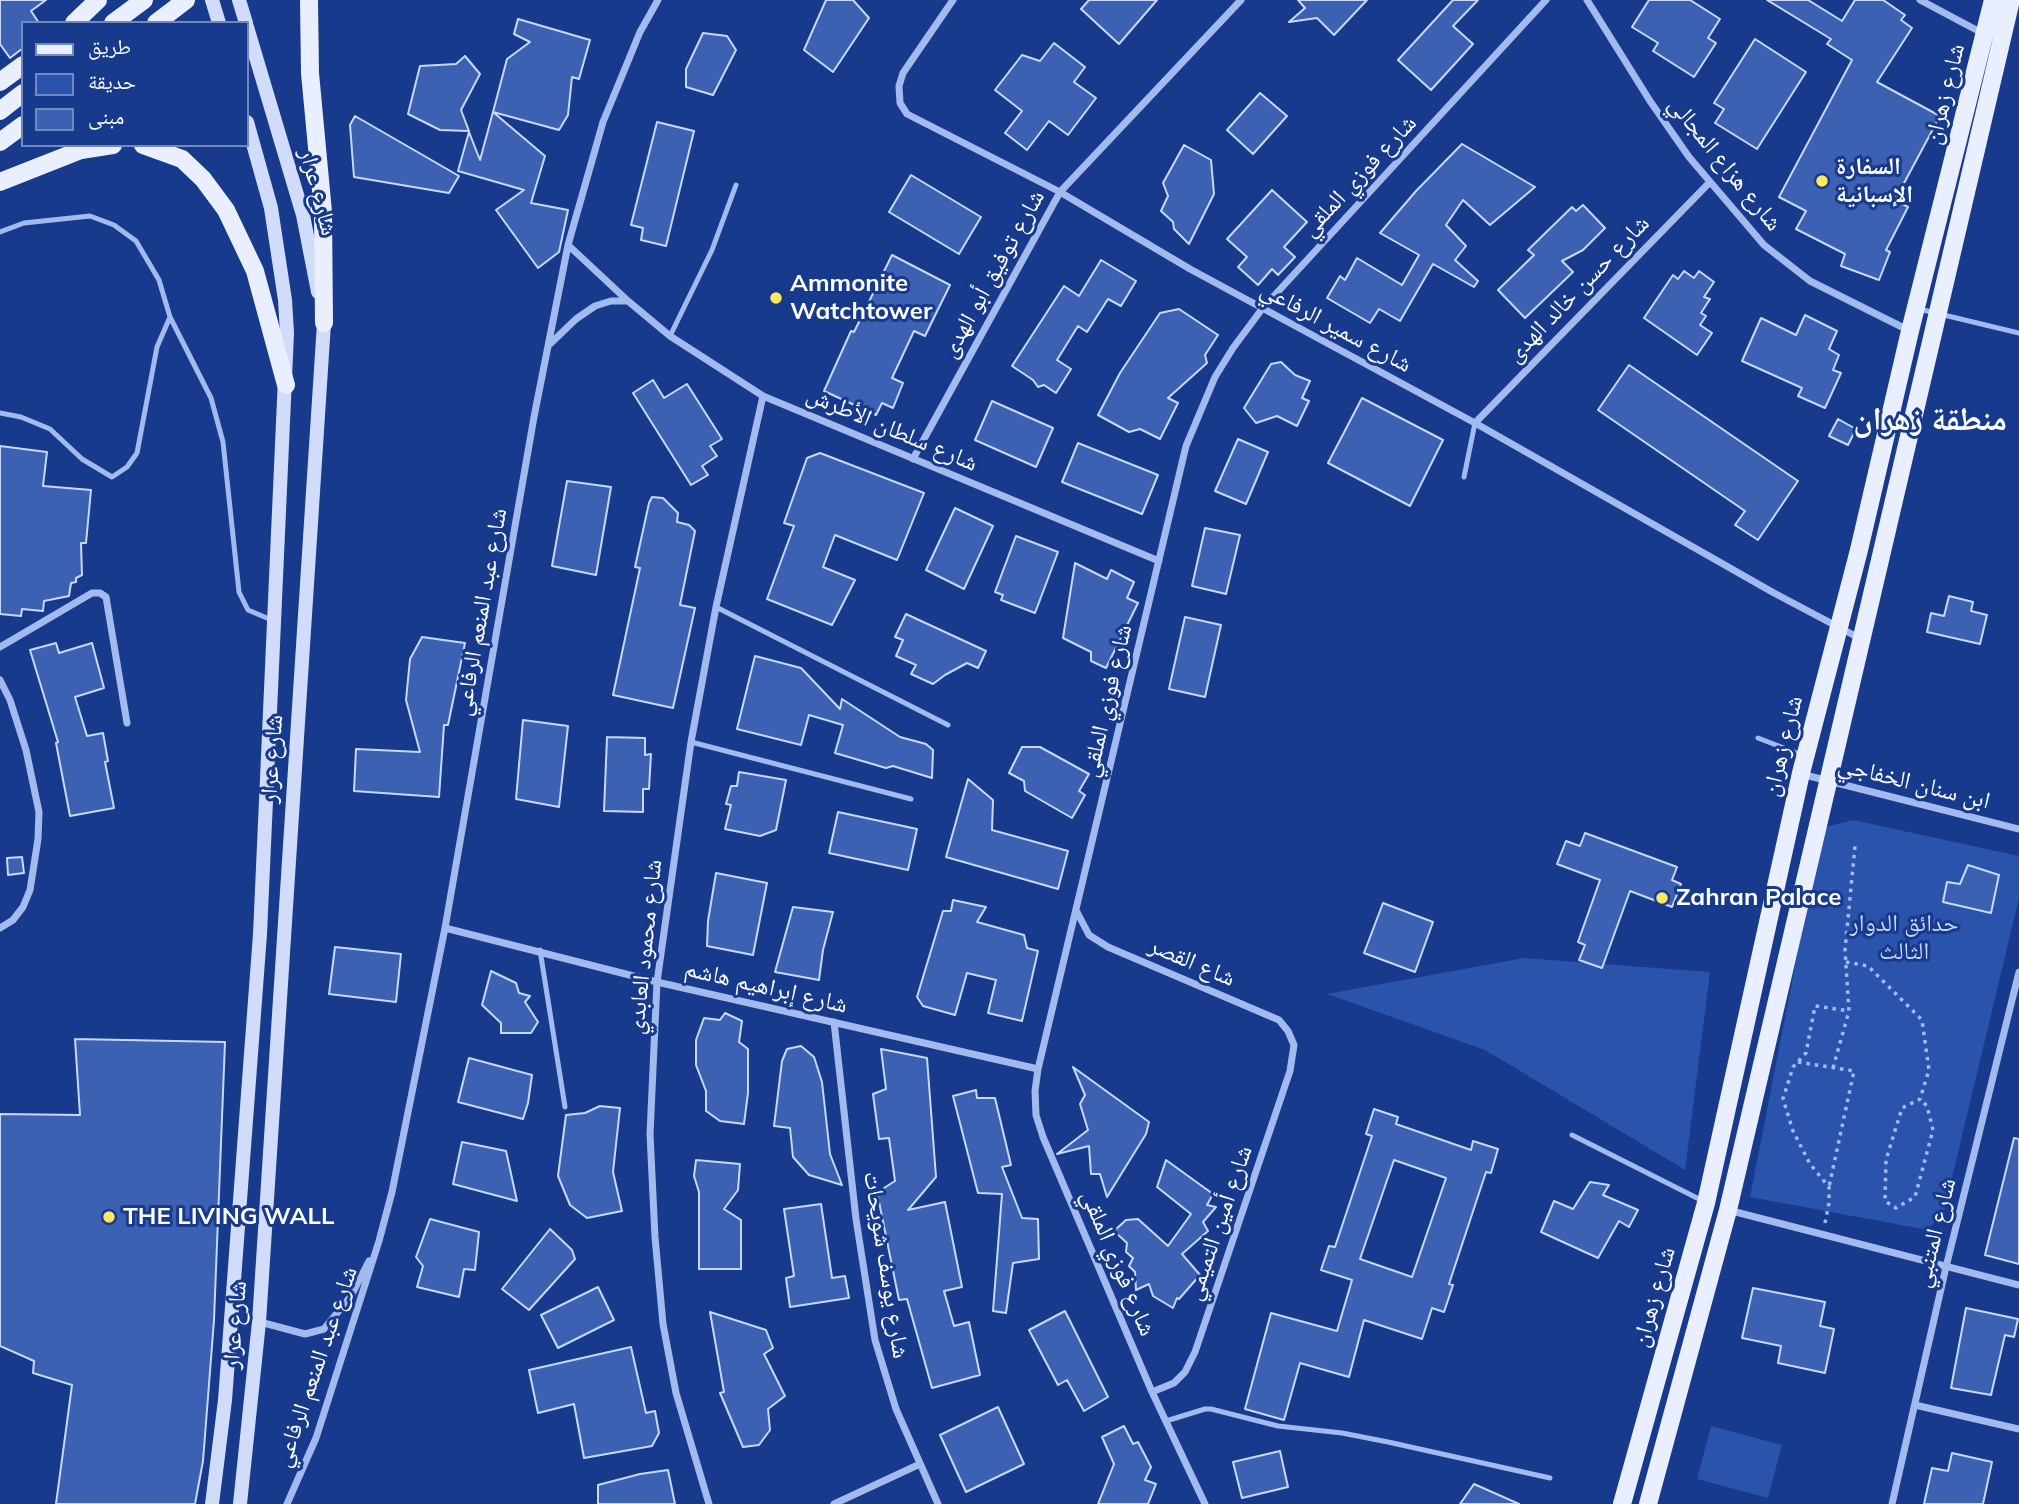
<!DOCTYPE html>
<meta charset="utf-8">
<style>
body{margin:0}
#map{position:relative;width:2019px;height:1504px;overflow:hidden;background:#173a8d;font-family:Mulish,"Noto Naskh Arabic",sans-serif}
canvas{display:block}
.legend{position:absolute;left:21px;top:21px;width:228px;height:126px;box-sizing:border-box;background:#173a8d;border:2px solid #7489bb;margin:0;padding:9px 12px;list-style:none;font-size:21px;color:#fff}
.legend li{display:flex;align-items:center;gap:14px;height:35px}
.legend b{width:35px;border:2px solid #7489bb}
</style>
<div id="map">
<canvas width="2019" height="1504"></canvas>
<ul class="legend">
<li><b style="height:9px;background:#eaefff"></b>طريق</li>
<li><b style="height:19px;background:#2a53ab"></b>حديقة</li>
<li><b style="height:19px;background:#3c61b3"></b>مبنى</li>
</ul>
</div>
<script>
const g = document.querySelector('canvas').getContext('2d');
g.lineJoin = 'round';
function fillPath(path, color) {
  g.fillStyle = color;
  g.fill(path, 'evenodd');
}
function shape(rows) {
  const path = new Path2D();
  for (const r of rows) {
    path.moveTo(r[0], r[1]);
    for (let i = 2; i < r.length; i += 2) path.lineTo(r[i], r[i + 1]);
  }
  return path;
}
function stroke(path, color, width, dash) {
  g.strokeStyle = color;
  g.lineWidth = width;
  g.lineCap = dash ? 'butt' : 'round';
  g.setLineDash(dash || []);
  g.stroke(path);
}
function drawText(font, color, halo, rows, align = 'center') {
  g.font = font + ' Mulish,"Noto Naskh Arabic",sans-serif';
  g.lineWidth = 6;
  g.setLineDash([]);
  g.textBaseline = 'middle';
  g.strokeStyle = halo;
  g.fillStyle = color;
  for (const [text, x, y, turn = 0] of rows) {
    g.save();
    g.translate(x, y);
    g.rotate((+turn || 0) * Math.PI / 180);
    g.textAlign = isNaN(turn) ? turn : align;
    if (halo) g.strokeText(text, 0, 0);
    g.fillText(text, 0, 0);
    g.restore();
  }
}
const green = shape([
 [1853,820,2019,856,2019,898,1944,1211,1928,1230,1750,1197,1822,828],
 [1524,958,1710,972,1685,1170,1485,1050,1327,994],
 [1711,1426,1782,1445,1768,1498,1697,1479]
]);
const building = shape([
 [0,0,46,0,31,11,39,23,23,23,23,48,10,58,0,44,0,0],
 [826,0,853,0,869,18,833,72,804,50,826,0],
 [1089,0,1157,0,1119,44,1081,9,1089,0],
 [1298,0,1367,0,1334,35,1317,18,1289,22,1305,8,1298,0],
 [1453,0,1478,0,1453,26,1473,44,1431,90,1398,60,1453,0],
 [1649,0,1690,0,1720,19,1708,38,1716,43,1694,77,1653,51,1658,43,1632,27,1649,0],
 [1767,0,1808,0,1842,21,1855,0,1883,0,1905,15,1901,20,1912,28,1877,82,1940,116,1895,200,1908,207,1886,250,1890,252,1879,280,1841,266,1845,254,1796,229,1806,211,1779,197,1852,60,1827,44,1831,39,1767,0],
 [518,19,590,40,579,79,572,77,568,115,559,130,493,112,507,59,530,42,514,34,518,19],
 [703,33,727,36,736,50,713,95,686,87,686,69,703,33],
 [1755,39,1806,72,1757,149,1715,123,1724,109,1714,103,1755,39],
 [1054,43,1085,67,1074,82,1096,98,1068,135,1049,121,1027,150,1005,133,1022,111,995,90,1022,55,1040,61,1054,43],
 [465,56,480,74,461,110,469,131,440,130,408,114,420,66,456,64,465,56],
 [1260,93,1287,116,1253,154,1227,130,1260,93],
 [493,112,545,156,531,203,568,210,559,252,538,268,496,210,524,190,458,171,469,132,480,160,493,112],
 [355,116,459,176,449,193,354,177,350,125,355,116],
 [657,122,694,131,666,246,641,240,643,228,631,225,657,122],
 [1462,144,1535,187,1490,225,1463,200,1446,225,1466,246,1455,260,1478,281,1474,287,1433,264,1400,321,1379,309,1370,323,1327,298,1340,276,1345,280,1357,258,1402,285,1419,255,1380,233,1416,191,1462,144],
 [1184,145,1211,160,1214,194,1189,244,1174,229,1173,222,1161,211,1168,196,1163,183,1184,145],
 [911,175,981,217,959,254,889,212,911,175],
 [1272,190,1307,222,1284,247,1295,257,1278,275,1272,269,1258,285,1238,267,1247,257,1227,239,1272,190],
 [1583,205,1605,228,1583,250,1562,261,1573,272,1525,318,1498,290,1534,255,1528,250,1572,207,1576,211,1583,205],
 [892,255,950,285,925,336,914,331,892,378,903,383,893,408,882,403,876,415,824,391,851,331,854,332,892,255],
 [1101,260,1136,281,1121,306,1108,299,1087,332,1078,326,1057,360,1071,369,1056,393,1044,385,1038,387,1033,380,1012,366,1064,286,1079,296,1101,260],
 [1684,271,1694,278,1699,271,1714,282,1704,297,1710,299,1701,313,1706,316,1700,325,1712,333,1697,355,1644,318,1673,275,1678,279,1684,271],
 [1179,309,1218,335,1205,355,1207,363,1168,398,1178,403,1160,439,1140,429,1129,432,1098,415,1120,373,1160,313,1179,309],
 [1805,315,1837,331,1829,349,1839,355,1833,370,1841,373,1825,408,1798,396,1802,388,1742,361,1761,318,1796,335,1805,315],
 [1281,362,1295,375,1310,381,1302,398,1309,401,1297,426,1277,416,1256,423,1244,408,1271,364,1281,362],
 [1629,365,1798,481,1758,540,1735,525,1745,511,1598,410,1629,365],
 [653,380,664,398,687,384,722,439,710,446,717,456,702,466,708,475,691,485,633,393,653,380],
 [1362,398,1443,440,1410,506,1328,463,1362,398],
 [992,401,1053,428,1036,467,975,440,992,401],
 [1838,419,1856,429,1848,445,1829,436,1838,419],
 [1238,439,1268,452,1246,504,1215,491,1238,439],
 [1078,443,1158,475,1142,514,1062,482,1078,443],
 [0,446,47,452,43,486,91,490,86,543,81,543,82,575,76,578,76,582,71,583,69,596,44,601,43,611,22,609,21,616,0,614,0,446],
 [820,453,924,493,897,560,835,535,823,567,855,580,832,625,767,599,794,526,784,523,807,458,820,453],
 [567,481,611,487,596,575,552,566,567,481],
 [652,497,663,498,678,513,677,522,689,525,695,531,680,605,695,608,673,708,613,695,640,568,635,567,649,503,652,497],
 [955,508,993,526,964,589,926,570,955,508],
 [1205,528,1240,535,1226,594,1192,586,1205,528],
 [1016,536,1058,552,1035,613,1001,600,1003,595,995,592,1016,536],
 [1075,563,1107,579,1111,570,1134,582,1127,598,1138,603,1106,668,1091,661,1091,652,1063,638,1075,563],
 [1949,596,1973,602,1971,611,1987,615,1980,644,1927,632,1931,613,1944,616,1949,596],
 [906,614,986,651,978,668,967,663,945,675,933,684,911,674,916,665,896,656,903,640,895,637,906,614],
 [1185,617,1221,625,1205,697,1169,689,1185,617],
 [422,637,465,643,448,725,444,725,439,797,354,791,356,749,420,752,406,700,410,659,422,637],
 [56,643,59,653,92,643,104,688,75,697,87,736,103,733,108,761,105,762,114,808,70,816,56,743,58,742,30,650,56,643],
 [755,656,801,668,840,709,842,699,900,737,926,744,933,750,932,778,893,766,886,768,835,753,843,725,809,715,801,745,737,729,755,656],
 [523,720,568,726,559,807,516,799,523,720],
 [607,737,645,738,645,755,651,754,649,789,643,789,643,812,604,811,607,737],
 [1022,747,1040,747,1089,774,1079,791,1085,795,1072,818,1025,791,1024,781,1009,773,1022,747],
 [739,772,786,780,776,830,760,836,725,829,731,805,726,804,731,786,737,786,739,772],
 [968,779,993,800,992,830,1068,851,1058,889,946,857,968,779],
 [838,812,917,829,908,870,829,853,838,812],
 [1585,833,1677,867,1672,880,1681,884,1672,907,1630,891,1602,968,1579,960,1585,945,1578,942,1600,880,1557,864,1566,841,1580,846,1585,833],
 [22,857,24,873,8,875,7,858,22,857],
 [1968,865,1999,875,1991,913,1943,902,1947,882,1960,884,1968,865],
 [716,873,767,883,753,955,707,946,708,921,716,873],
 [953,900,986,907,977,922,1024,935,1027,948,1038,951,1022,1021,988,1013,996,980,967,973,955,1015,923,1006,917,997,943,911,951,911,953,900],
 [1383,903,1433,922,1415,972,1364,953,1383,903],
 [793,907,833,912,823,950,819,980,775,972,793,907],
 [335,947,401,954,396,1002,329,994,335,947],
 [491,971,516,983,519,993,530,996,525,1002,538,1022,531,1033,501,1033,501,1023,482,1005,491,971],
 [725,1013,742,1021,739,1042,748,1049,748,1093,744,1124,720,1121,706,1111,706,1091,696,1065,696,1040,704,1018,720,1020,725,1013],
 [75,1039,225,1042,214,1320,203,1461,195,1504,56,1504,72,1385,33,1373,34,1361,0,1346,0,1114,80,1115,75,1039],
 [801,1046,814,1057,822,1082,830,1154,842,1185,809,1175,793,1157,790,1128,774,1126,782,1061,787,1049,801,1046],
 [881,1049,927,1058,936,1177,908,1210,945,1202,962,1287,944,1291,954,1326,969,1322,980,1375,932,1388,907,1299,899,1300,878,1197,873,1195,895,1181,889,1138,879,1139,873,1094,886,1089,881,1049],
 [469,1058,532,1075,528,1103,523,1119,458,1102,469,1058],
 [1073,1067,1149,1122,1146,1134,1107,1197,1100,1174,1091,1174,1089,1146,1057,1154,1088,1130,1080,1104,1085,1095,1073,1067],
 [976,1090,977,1098,995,1098,1011,1165,1002,1167,1022,1218,1038,1219,1039,1259,1013,1263,1006,1313,993,1311,1002,1194,978,1193,953,1096,976,1090],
 [600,1106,620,1108,613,1172,622,1211,587,1218,570,1205,558,1176,566,1115,585,1113,600,1106],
 [1374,1109,1398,1117,1396,1124,1471,1150,1473,1141,1498,1149,1491,1173,1486,1172,1449,1284,1453,1285,1444,1312,1432,1308,1422,1339,1364,1320,1349,1377,1300,1363,1284,1420,1245,1409,1271,1313,1337,1331,1352,1280,1321,1270,1329,1246,1335,1247,1372,1136,1366,1134,1374,1109],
 [1394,1160,1446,1178,1412,1277,1360,1259,1394,1160],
 [2014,1138,2019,1139,2019,1264,1985,1255,2014,1138],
 [462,1142,506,1151,517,1201,453,1184,462,1142],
 [696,1160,740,1164,738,1190,724,1209,741,1220,741,1269,699,1269,699,1192,694,1176,696,1160],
 [1166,1160,1213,1194,1207,1205,1216,1207,1203,1222,1208,1231,1182,1254,1200,1275,1179,1299,1177,1298,1173,1308,1153,1296,1149,1284,1136,1290,1135,1272,1129,1266,1133,1258,1126,1252,1127,1243,1114,1231,1126,1220,1138,1219,1168,1246,1191,1214,1157,1187,1166,1160],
 [1590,1182,1609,1185,1603,1195,1638,1210,1629,1227,1619,1221,1598,1258,1541,1232,1554,1201,1573,1209,1590,1182],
 [821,1204,832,1278,845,1276,849,1298,790,1307,786,1278,794,1276,784,1209,821,1204],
 [430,1219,479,1232,475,1270,464,1269,459,1297,417,1287,423,1266,416,1257,430,1219],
 [550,1229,572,1250,575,1259,529,1310,502,1289,550,1229],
 [598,1287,614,1320,558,1348,541,1315,598,1287],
 [1753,1288,1825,1302,1820,1326,1834,1329,1825,1373,1778,1363,1781,1346,1742,1338,1753,1288],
 [1966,1308,2018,1319,2014,1337,2005,1335,1991,1395,1951,1388,1966,1308],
 [1065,1311,1108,1397,1084,1411,1067,1380,1058,1385,1029,1330,1065,1311],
 [710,1312,766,1330,773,1348,764,1354,785,1396,768,1409,770,1430,759,1445,743,1447,720,1393,724,1392,710,1312],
 [631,1347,646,1413,655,1411,659,1433,652,1446,584,1458,574,1404,538,1413,529,1370,631,1347],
 [998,1407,1024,1464,966,1492,940,1435,998,1407],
 [1124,1426,1133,1444,1138,1442,1151,1467,1145,1480,1156,1484,1148,1504,1098,1504,1114,1464,1102,1437,1124,1426],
 [1280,1451,1288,1487,1242,1498,1233,1462,1280,1451],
 [1952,1453,1992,1462,1983,1504,1924,1504,1932,1468,1948,1471,1952,1453],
 [668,1470,675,1504,598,1504,598,1485,640,1474,668,1470],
 [1474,1484,1519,1504,1460,1504,1474,1484]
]);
const path = shape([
 [1846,962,1868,966,1922,1020,1929,1070,1920,1099,1902,1108,1886,1160,1885,1201,1896,1208,1915,1197,1933,1130,1927,1106,1920,1099],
 [1798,1062,1854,1071,1829,1187],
 [1833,1068,1849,1011],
 [1825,1223,1829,1203,1829,1187,1810,1164,1793,1131,1783,1099,1793,1067,1806,1053,1815,1006,1849,1011,1845,950,1855,846]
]);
const lane = shape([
 [0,232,24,223,90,216,114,225,136,241,159,280,170,317,211,398,223,442,239,592,248,610,274,621],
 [1919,309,2019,333],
 [670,336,712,250,736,185],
 [0,413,21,417,50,429,82,459,112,477,127,467,137,453,157,347,170,317],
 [1464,477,1475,423],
 [716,607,948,725],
 [1758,738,1802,755],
 [691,742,911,799],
 [540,950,565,1107],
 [1572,1135,1703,1201],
 [1166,1421,1205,1409,1211,1409,1278,1426,1342,1433,1388,1442,1550,1478]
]);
const street = shape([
 [953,0,903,73,899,86,900,103,907,114,1060,192,1190,269,1475,423,1774,593,1861,639],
 [1587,0,1650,101,1689,157,1764,245,1810,281,1910,331],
 [1920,0,1984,34],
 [568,245,628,301,670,336,763,396,1159,561],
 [550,344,576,319,595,306,611,301,628,301],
 [1475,423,1709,183],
 [913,459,1060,192,1241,0],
 [0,647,92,593,100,593,106,597,127,723],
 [0,680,10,700,26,750,39,812,38,839,30,890,23,907,13,920,0,928],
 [1801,774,2019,829],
 [1077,912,1089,935,1108,947,1279,1020,1288,1031,1294,1045,1290,1071,1195,1352,1185,1372,1174,1383,1152,1392],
 [445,928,657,982,1038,1069],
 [834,1022,856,1219,875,1340,896,1409,938,1504],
 [1728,1210,2019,1285],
 [260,1322,305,1334,324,1329,351,1296,369,1261],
 [1915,1405,2019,1429],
 [287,1504,316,1438,379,1241,392,1192,445,928,534,417,568,245,603,122,640,32,658,0],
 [709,1504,676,1393,663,1324,655,1237,650,1134,657,982,691,742,716,607,763,396],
 [834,1504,920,1464],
 [1205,1504,1152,1392,1043,1137,1036,1115,1035,1091,1038,1069,1186,446,1215,377,1233,348,1262,309,1546,0],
 [1892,1504,1946,1267,2019,972]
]);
const secondary = shape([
 [212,0,219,23],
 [239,0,246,23],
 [247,27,303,215,318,292],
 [212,1504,225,1400,260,934,287,333,285,300,271,208,247,122],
 [240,1504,259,1322,324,323,322,315]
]);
const primary = shape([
 [309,0,310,73,323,212,324,323],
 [74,23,98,0],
 [113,23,144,0],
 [156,23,186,0],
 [0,82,23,65],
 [0,111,23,93],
 [0,142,23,125],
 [143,145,182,159,203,179,226,210,255,271,286,385],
 [0,182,81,150,113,145],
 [1622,1504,1706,1203,1801,773,1859,550,1910,331,1993,0],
 [1648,1504,1728,1210,2011,0]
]);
const markers = [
 [1822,181,7,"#ffe760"],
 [776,298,7,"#ffe760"],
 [1662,898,7,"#ffe760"],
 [109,1217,7,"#ffe760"]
];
const streetNames = [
 ["شارع زهران",1945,94,-76],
 ["شارع هزاع المجالي",1725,164,51],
 ["شارع فوزي الملقي",1359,176,-47],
 ["شارع عرار",318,192,75],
 ["شارع توفيق أبو الهدى",993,274,-61],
 ["شارع حسن خالد الهدى",1578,289,-46],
 ["شارع سمير الرفاعي",1336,327,28],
 ["شارع سلطان الأطرش",892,429,23],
 ["شارع عبد المنعم الرفاعي",481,612,-80],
 ["شارع فوزي الملقي",1107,701,-77],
 ["شارع زهران",1783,746,-76],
 ["شارع عرار",272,759,-86],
 ["ابن سنان الخفاجي",1914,783,14],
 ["شارع محمود العابدي",645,947,-84],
 ["شاع القصر",1192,962,23],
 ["شارع إبراهيم هاشم",766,987,13],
 ["شارع أمين التميمي",1219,1223,-71],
 ["شارع المتنبي",1935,1233,-76],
 ["شارع فوزي الملقي",1118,1263,67],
 ["شارع يوسف شويحات",886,1265,81],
 ["شارع زهران",1654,1297,-74],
 ["شارع عرار",235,1325,-85],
 ["شارع عبد المنعم الرفاعي",316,1367,-71]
];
const poiNames = [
 ["السفارة",1836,167],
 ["الإسبانية",1836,195],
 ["Ammonite",790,284],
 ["Watchtower",790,312],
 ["Zahran Palace",1676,898],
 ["THE LIVING WALL",123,1217]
];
const parkNames = [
 ["حدائق الدوار",1904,924],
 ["الثالث",1904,952]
];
const districtNames = [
 ["منطقة زهران",1930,420]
];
fillPath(green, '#2a53ab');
fillPath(building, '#3c61b3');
stroke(building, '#c9d8fb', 2);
stroke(path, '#a3baef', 3.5, [3.5, 5]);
stroke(lane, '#a3baef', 5);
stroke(street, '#a3baef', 7);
stroke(secondary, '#d0dcfa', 14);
stroke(primary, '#eaefff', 18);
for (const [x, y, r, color] of markers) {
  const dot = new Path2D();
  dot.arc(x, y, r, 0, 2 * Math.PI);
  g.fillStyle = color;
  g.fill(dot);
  stroke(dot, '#173a8d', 2.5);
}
drawText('24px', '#fff', '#173a8d', streetNames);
drawText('bold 24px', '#fff', '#173a8d', poiNames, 'left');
drawText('24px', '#c9d8fb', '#173a8d', parkNames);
drawText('bold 32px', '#fff', '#173a8d', districtNames);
</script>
